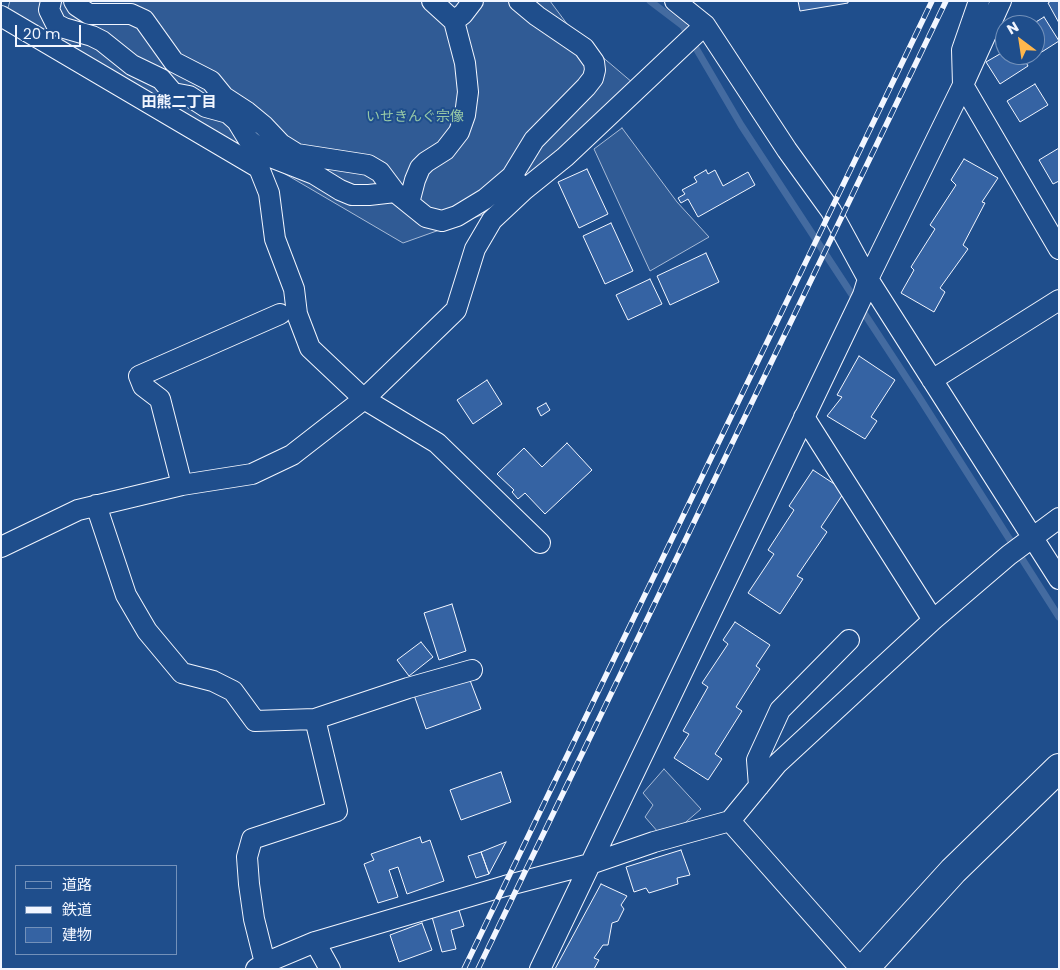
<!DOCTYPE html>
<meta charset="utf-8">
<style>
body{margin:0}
#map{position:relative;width:1060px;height:970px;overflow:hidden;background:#1f4e8c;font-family:Poppins,"Noto Sans JP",sans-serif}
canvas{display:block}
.frame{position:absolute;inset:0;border:2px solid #f2f6ff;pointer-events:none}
.legend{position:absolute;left:15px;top:865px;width:162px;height:90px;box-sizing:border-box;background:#1f4e8c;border:1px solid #7391ba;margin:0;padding:6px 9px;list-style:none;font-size:15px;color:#f2f6ff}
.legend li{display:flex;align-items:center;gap:10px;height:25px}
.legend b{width:25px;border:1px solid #7391ba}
.north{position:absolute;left:995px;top:15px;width:50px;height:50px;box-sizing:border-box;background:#1f4e8c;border:1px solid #7391ba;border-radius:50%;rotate:329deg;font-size:14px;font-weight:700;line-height:20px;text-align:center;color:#f2f6ff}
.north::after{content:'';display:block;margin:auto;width:18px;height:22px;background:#ffb74d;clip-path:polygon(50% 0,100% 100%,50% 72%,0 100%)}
.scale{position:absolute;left:15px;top:25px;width:66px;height:22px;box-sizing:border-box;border:2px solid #f2f6ff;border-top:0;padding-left:6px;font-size:15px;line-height:18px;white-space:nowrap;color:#f2f6ff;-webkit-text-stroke:4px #1f4e8c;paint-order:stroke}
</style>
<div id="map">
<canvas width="1060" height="970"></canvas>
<div class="frame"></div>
<ul class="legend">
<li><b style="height:6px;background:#1f4e8c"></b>道路</li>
<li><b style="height:6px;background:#f2f6ff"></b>鉄道</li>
<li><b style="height:14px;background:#3563a3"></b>建物</li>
</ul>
<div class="north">N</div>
<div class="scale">20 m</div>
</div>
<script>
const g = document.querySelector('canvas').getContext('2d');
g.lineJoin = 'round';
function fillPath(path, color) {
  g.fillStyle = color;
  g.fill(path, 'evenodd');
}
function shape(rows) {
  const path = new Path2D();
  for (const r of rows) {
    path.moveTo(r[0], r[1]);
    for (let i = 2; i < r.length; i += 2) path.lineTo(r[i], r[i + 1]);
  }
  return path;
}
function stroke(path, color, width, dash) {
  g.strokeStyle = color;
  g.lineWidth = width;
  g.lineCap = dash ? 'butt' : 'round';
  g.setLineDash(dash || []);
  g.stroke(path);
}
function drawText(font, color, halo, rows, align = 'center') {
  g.font = font + ' Poppins,"Noto Sans JP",sans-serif';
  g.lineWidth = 4;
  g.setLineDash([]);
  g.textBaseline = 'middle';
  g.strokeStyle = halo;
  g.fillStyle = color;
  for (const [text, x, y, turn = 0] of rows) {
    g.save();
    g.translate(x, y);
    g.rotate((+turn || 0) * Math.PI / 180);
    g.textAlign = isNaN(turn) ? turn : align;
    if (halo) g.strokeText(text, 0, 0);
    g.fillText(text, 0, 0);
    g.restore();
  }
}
const built = shape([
 [10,1,550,1,573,32,633,83,487,213,403,243,7,11,10,1],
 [622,128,677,202,709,237,650,271,594,149,622,128],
 [664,769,701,809,665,840,645,817,653,805,643,793,664,769]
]);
const stream = shape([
 [650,1,683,26,741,125,919,397,1059,617]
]);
const building = shape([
 [798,1,848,1,848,3,800,11,798,1],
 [1051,1,1059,1,1059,23,1048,3,1051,1],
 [1044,17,1059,41,1037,55,1035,52,1035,25,1031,25,1044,17],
 [1005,51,1005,55,1022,55,1028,66,1000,84,986,62,1005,51],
 [1035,84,1048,105,1020,122,1007,101,1035,84],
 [1059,148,1059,181,1053,184,1039,160,1059,148],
 [964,159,998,178,982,202,985,203,963,245,968,249,940,288,945,292,934,312,901,293,914,270,911,267,935,229,930,225,956,185,951,180,964,159],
 [587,169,608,214,579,228,558,182,587,169],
 [706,170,708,174,715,170,723,186,748,172,755,185,698,217,688,199,681,203,678,198,685,194,682,190,697,182,694,177,706,170],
 [611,223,633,271,605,284,583,236,611,223],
 [706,253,719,282,670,305,657,276,706,253],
 [650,279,662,304,628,320,616,295,650,279],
 [859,356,895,380,871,417,877,421,865,439,827,416,842,397,837,395,859,356],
 [487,380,502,404,473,424,457,400,487,380],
 [546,403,550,410,541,416,537,408,546,403],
 [567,443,592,470,545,514,525,493,518,499,512,492,514,490,497,474,524,448,542,467,567,443],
 [813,470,845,491,821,527,827,532,797,576,803,579,780,614,748,593,774,554,768,550,794,510,789,506,813,470],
 [452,604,466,651,439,660,424,613,452,604],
 [735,622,770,645,756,666,760,669,736,707,742,711,715,754,722,759,708,780,674,758,689,734,683,731,708,687,702,683,728,644,723,640,735,622],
 [421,642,433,657,409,676,397,660,421,642],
 [468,675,481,709,426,729,414,695,468,675],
 [501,772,511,802,461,820,450,790,501,772],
 [420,837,422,843,430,840,444,881,407,894,398,867,389,870,398,897,378,903,364,864,374,860,371,854,420,837],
 [506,842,489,874,481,852,506,842],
 [681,850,690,875,677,878,678,884,649,893,646,888,634,892,626,867,681,850],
 [481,852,489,874,476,878,468,856,481,852],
 [601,884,627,896,621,905,624,909,618,921,612,923,608,945,603,945,594,958,599,960,594,969,555,969,601,884],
 [459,910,464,926,451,930,456,949,442,952,432,917,459,910],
 [422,923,432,950,399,962,390,935,422,923]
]);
const street = shape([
 [51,1,49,10,56,24,64,28,92,36,102,41,132,65,161,79,173,93,189,96,206,107,228,113,237,121,248,139,268,156,314,174,340,190,352,195,369,195,395,192],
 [74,1,77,6,89,14,131,14,144,20,174,62,211,81,224,97,247,112,264,126,281,144,297,154,368,165,380,172,395,192,426,217,442,221,457,216,485,199,512,176,524,190],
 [675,1,705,25,787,150,831,211,868,279,1059,579],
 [979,1,962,50,963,85,1059,249],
 [1,16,259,168,269,193,275,239,294,289,297,314,310,348,364,399,437,443,540,543],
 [454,21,463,14,473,1],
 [512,176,534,140,586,87,593,78,595,70,594,62,584,48,537,16,519,1],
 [409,203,415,180,420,168,426,162,445,150,459,132,465,115,468,92,465,63,454,21,432,1],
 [932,380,1059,300],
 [804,417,933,620],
 [182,485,160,399,143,386,139,376,280,314],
 [96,505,126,595,147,631,182,673,213,681,233,691,255,721,315,719,408,688,472,670],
 [1,547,78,510,182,485,252,474,292,455,364,399,456,310,475,249,492,220,524,190,565,157,705,25],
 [759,786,757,760,780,710,849,640],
 [730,821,861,969],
 [315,942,330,969],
 [265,963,254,919,249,884,247,857,252,839,337,811,315,719],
 [256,969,265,963,315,942,505,886,590,864,654,842,730,821,777,764,933,620,1009,555,1059,518],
 [540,969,863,295,868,279,963,85,1001,1]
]);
const secondary = shape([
 [864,969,953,871,1059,768]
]);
const rail = shape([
 [464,969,932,1],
 [478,969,946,1]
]);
const parkNames = [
 ["いせきんぐ宗像",415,117]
];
const neighbourhoodNames = [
 ["田熊二丁目",179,103]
];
fillPath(built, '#305b95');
stroke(built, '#a8bbd7', 1);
stroke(stream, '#446ba0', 7);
fillPath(building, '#3563a3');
stroke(building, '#f2f6ff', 1);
stroke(street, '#f2f6ff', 22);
stroke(secondary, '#f2f6ff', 30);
stroke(street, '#1f4e8c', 20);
stroke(secondary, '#1f4e8c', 28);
stroke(rail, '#f2f6ff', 5.5);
stroke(rail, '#1f4e8c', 4, [11]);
drawText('14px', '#97c8a6', '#1f4e8c', parkNames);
drawText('bold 15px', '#f2f6ff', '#1f4e8c', neighbourhoodNames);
</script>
